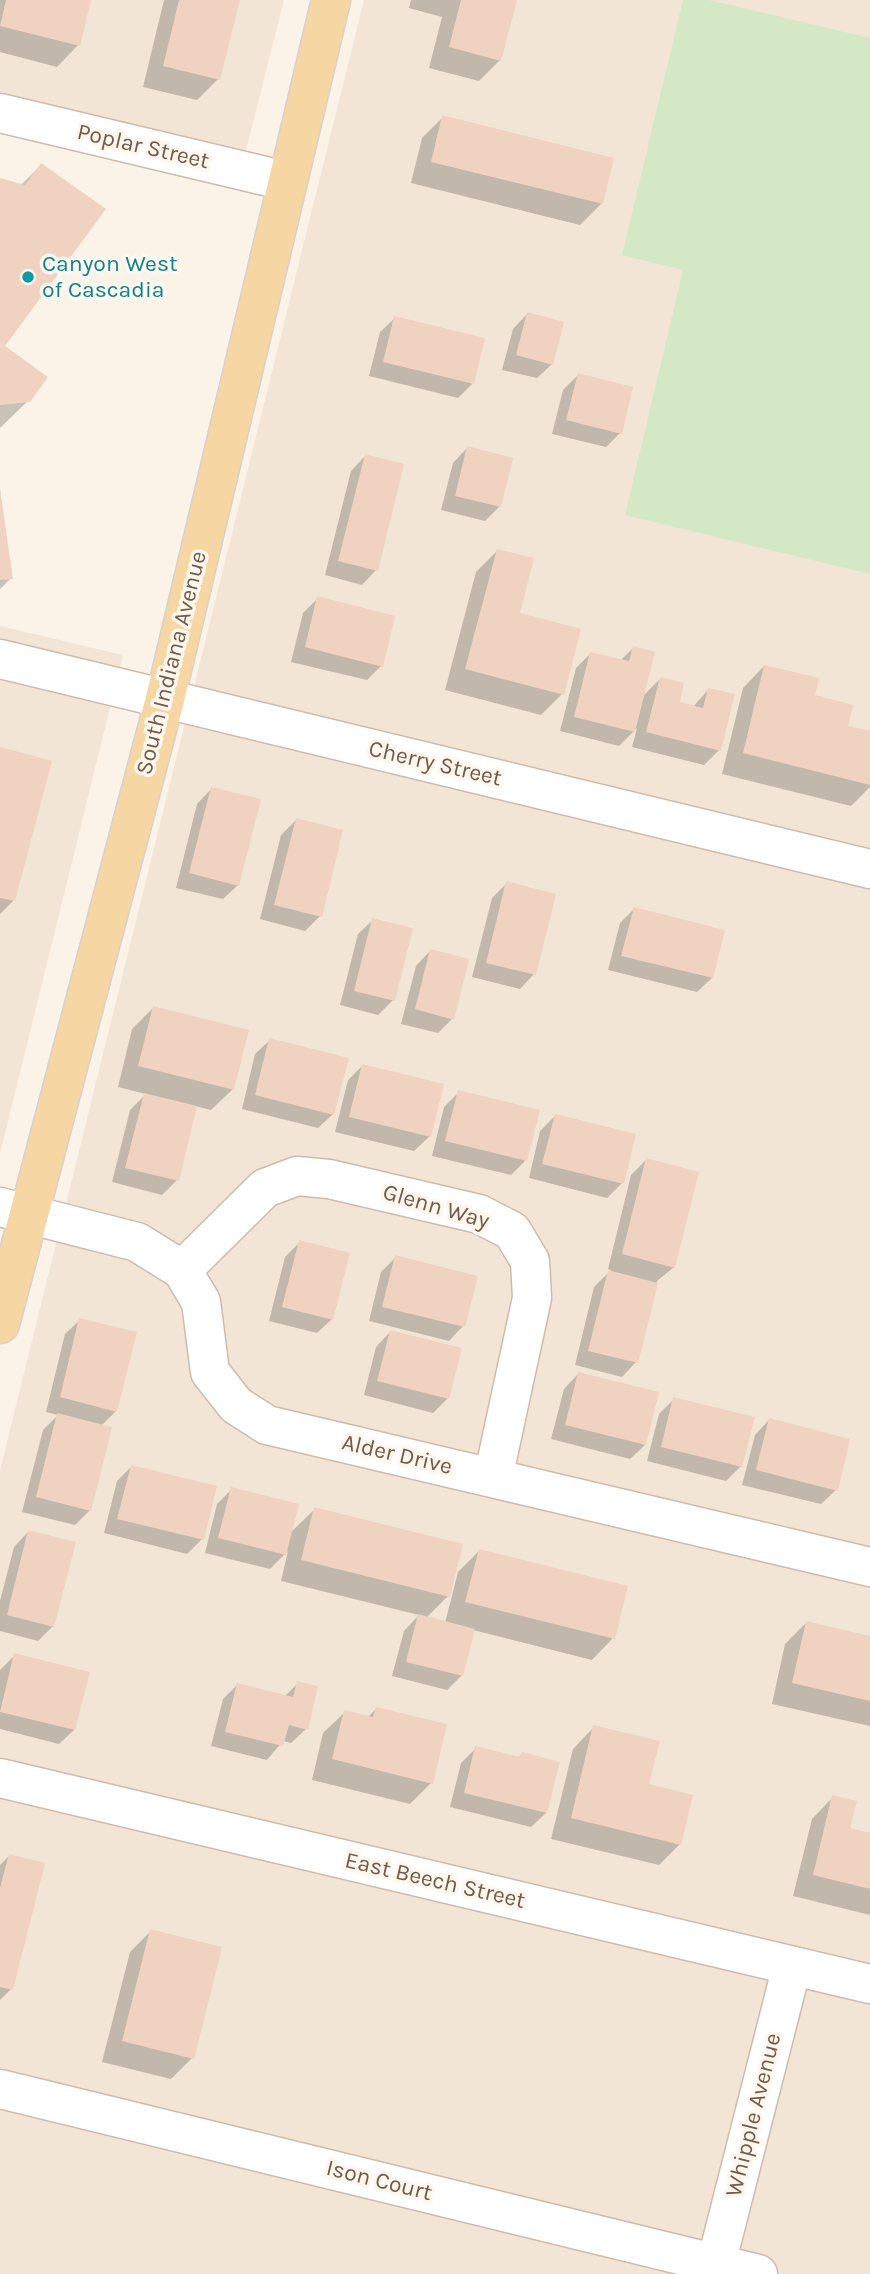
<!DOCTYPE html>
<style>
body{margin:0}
canvas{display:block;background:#fbf3e7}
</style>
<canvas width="870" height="2274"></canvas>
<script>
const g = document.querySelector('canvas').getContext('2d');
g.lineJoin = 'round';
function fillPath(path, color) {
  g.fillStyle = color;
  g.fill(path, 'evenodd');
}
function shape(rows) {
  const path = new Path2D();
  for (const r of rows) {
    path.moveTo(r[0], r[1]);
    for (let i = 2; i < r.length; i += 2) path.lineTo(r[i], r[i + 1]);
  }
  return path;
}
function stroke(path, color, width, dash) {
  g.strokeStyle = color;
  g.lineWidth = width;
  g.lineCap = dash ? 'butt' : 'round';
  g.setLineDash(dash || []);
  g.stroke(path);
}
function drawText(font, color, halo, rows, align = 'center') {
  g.font = font + ' Karla,sans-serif';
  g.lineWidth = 7;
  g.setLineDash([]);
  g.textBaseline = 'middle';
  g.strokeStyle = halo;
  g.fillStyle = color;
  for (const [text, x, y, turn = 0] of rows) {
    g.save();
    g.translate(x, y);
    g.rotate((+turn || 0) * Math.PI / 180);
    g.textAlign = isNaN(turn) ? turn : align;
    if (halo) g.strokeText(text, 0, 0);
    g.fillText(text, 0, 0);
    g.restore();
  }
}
const residential = shape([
 [0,0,284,0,236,190,0,134],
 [364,0,870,0,870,2274,0,2274,0,1470],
 [0,626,123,655,0,1154]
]);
const green = shape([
 [683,0,709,0,870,38,870,574,625,515,683,270,622,255]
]);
const shadow = shape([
 [0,0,90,0,78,45,57,67,0,52],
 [164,0,238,0,218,79,197,100,143,87],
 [411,0,515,0,500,60,479,81,429,68,442,17,409,8],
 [443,117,612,159,601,204,580,225,411,183,422,138],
 [41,165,3,347,28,401,0,428,0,180,21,185],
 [527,314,552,364,537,378,502,370,513,329],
 [395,318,472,384,458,398,369,376,380,332],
 [578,375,620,433,606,447,552,434,563,390],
 [467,448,499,507,485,521,441,510,453,463],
 [365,456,376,570,362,585,325,575,351,471],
 [0,489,11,578,0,589],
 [498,550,518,614,562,694,541,715,445,690,476,572],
 [318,598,381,666,367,680,291,662,303,613],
 [633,648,642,697,660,679,678,704,693,707,708,690,719,750,704,765,632,747,637,728,619,746,560,731,576,668,591,653,620,661],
 [764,666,813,696,846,728,870,733,870,787,851,806,722,774,743,688],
 [0,750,13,901,0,914],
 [211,789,238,885,223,899,176,888,197,804],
 [296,820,320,916,305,931,260,919,281,835],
 [507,883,534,974,520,989,472,977,492,898],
 [634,909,712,978,697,992,608,970,620,923],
 [373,920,393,1000,378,1015,340,1005,358,934],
 [430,951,452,1019,438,1033,401,1024,416,966],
 [153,1008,233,1089,211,1110,195,1106,177,1180,162,1195,112,1182,130,1110,146,1094,118,1087,132,1029],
 [270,1040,333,1114,318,1128,242,1109,255,1054],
 [363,1065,442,1085,429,1137,414,1151,335,1132,348,1080],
 [459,1092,525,1161,511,1175,432,1156,444,1107],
 [555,1116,622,1183,607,1198,529,1178,540,1131],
 [646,1160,674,1267,657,1281,636,1362,622,1377,575,1365,594,1287,611,1270,608,1269,631,1175],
 [300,1242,332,1319,317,1333,269,1321,285,1257],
 [396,1257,463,1326,449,1341,369,1321,381,1272],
 [80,1320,116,1411,101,1426,90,1510,75,1525,22,1512,43,1430,58,1415,46,1412,65,1334],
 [390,1332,448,1398,433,1413,364,1395,376,1347],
 [578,1374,645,1445,630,1459,551,1439,564,1389],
 [674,1399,741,1466,726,1481,647,1461,659,1414],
 [769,1420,836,1490,821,1504,742,1485,755,1435],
 [131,1467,202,1539,187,1554,104,1533,117,1481],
 [232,1489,290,1533,315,1509,448,1596,426,1618,445,1623,458,1572,479,1551,613,1638,592,1660,473,1630,462,1675,447,1690,392,1676,404,1631,419,1615,281,1581,288,1551,270,1569,205,1553,217,1504],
 [28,1532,53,1626,38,1641,0,1631,0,1601,14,1547],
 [806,1623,870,1638,870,1726,772,1704,785,1644],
 [15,1655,74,1730,59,1744,0,1729,0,1670],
 [298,1683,306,1729,291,1743,283,1741,267,1760,211,1746,223,1699,237,1685,284,1697],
 [376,1709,431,1783,410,1804,312,1780,323,1733,345,1712,368,1717],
 [594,1727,647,1786,680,1844,659,1865,551,1839,573,1749],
 [476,1748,518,1758,522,1754,546,1813,531,1827,450,1807,461,1763],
 [833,1797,848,1829,870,1834,870,1915,793,1896,812,1819],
 [9,1856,11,1989,0,2000,0,1865],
 [151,1931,192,2058,171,2079,102,2062,130,1952]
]);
const building = shape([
 [6,0,91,0,80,46,0,26],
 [179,0,240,0,220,80,163,66],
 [461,0,517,0,501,61,449,47],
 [442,115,614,158,603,204,431,162],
 [41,163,106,209,5,346,48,377,30,402,0,405,0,178,25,185],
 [527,312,564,322,553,365,516,355],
 [394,316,485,338,474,384,383,362],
 [578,373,633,387,622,434,566,420],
 [467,446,513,458,501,507,455,496],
 [365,454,404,464,378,571,338,561],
 [0,489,13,579,0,580],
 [497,549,534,558,520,613,581,629,564,695,465,669],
 [317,596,395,616,383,667,305,647],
 [633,646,655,652,635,732,574,717,590,652,629,661],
 [764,665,819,678,815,695,853,705,848,726,870,731,870,785,743,753],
 [660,677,684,683,680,702,703,708,708,688,735,694,721,751,646,732],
 [0,747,52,761,15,901,0,898],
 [211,787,261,799,239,886,189,873],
 [296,818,343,830,322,917,274,905],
 [506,881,556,894,536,975,486,963],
 [634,907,725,930,713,978,621,956],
 [372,918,413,928,395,1001,354,991],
 [430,949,469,959,454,1020,415,1009],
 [153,1006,249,1030,234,1090,138,1066],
 [269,1038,349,1058,334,1115,255,1095],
 [362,1064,444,1084,431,1137,349,1117],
 [458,1090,540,1110,527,1161,445,1141],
 [144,1093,197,1106,179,1181,125,1168],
 [555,1114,636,1134,624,1184,542,1164],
 [646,1158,699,1172,675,1268,622,1254],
 [299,1240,350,1253,333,1320,282,1307],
 [395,1255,478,1276,465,1327,382,1307],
 [608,1270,658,1283,638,1363,588,1351],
 [79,1318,137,1332,117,1412,60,1397],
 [390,1330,462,1348,449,1399,377,1381],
 [578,1372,659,1392,646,1445,565,1425],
 [673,1397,755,1417,742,1467,661,1447],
 [57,1413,112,1427,91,1511,36,1497],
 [769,1418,850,1439,838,1491,756,1470],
 [131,1465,217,1486,204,1540,117,1519],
 [231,1487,299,1504,286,1555,218,1538],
 [314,1507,463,1544,450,1597,301,1560],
 [28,1530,76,1542,54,1627,7,1615],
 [479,1549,628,1586,615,1639,465,1602],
 [418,1614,475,1629,463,1676,406,1662],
 [806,1621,870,1636,870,1701,792,1683],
 [14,1653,90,1672,75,1730,0,1712],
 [297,1681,318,1686,308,1730,289,1725,283,1746,225,1732,237,1683,293,1697],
 [376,1707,447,1724,433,1784,332,1759,344,1710,373,1717],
 [593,1725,660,1741,649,1784,693,1795,681,1845,571,1818],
 [475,1746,520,1757,522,1752,560,1762,547,1813,464,1793],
 [832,1795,857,1801,850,1828,870,1833,870,1889,813,1875],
 [9,1854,45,1863,13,1990,0,1987,0,1888],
 [150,1929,222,1947,194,2059,122,2041]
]);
const minor = shape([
 [0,113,286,181],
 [0,659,870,869],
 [0,1207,137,1242,182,1270,201,1302,210,1372,236,1405,267,1425,870,1567],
 [182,1270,265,1188,297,1176,329,1179,479,1214,512,1231,530,1261,532,1298,493,1478],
 [0,1778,870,1984],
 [0,2089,758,2274],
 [716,2264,792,1966]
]);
const major = shape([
 [0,1324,165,699,331,0]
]);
const markers = [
 [28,277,7,"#0f9aa8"]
];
const streetNames = [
 ["Poplar Street",143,147,13],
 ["South Indiana Avenue",172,663,-76],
 ["Cherry Street",435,764,13],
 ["Glenn Way",436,1207,16],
 ["Alder Drive",397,1455,13],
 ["East Beech Street",435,1881,13],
 ["Whipple Avenue",754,2115,-76],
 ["Ison Court",379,2181,14]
];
const cultureNames = [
 ["Canyon West",42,264],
 ["of Cascadia",42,290]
];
fillPath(residential, '#f2e5d5');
fillPath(green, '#d4e8c6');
fillPath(shadow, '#0003');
fillPath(building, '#efd2c0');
stroke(minor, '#cdbbad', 41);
stroke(major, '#d8d1cd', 41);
stroke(minor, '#fff', 38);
stroke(major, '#f6d7a3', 38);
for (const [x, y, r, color] of markers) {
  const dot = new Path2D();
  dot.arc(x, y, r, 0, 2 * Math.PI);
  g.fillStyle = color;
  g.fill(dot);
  stroke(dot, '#fef7ed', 2.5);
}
drawText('23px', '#735a4c', '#fef7ed', streetNames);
drawText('23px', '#0d838f', '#fef7ed', cultureNames, 'left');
</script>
